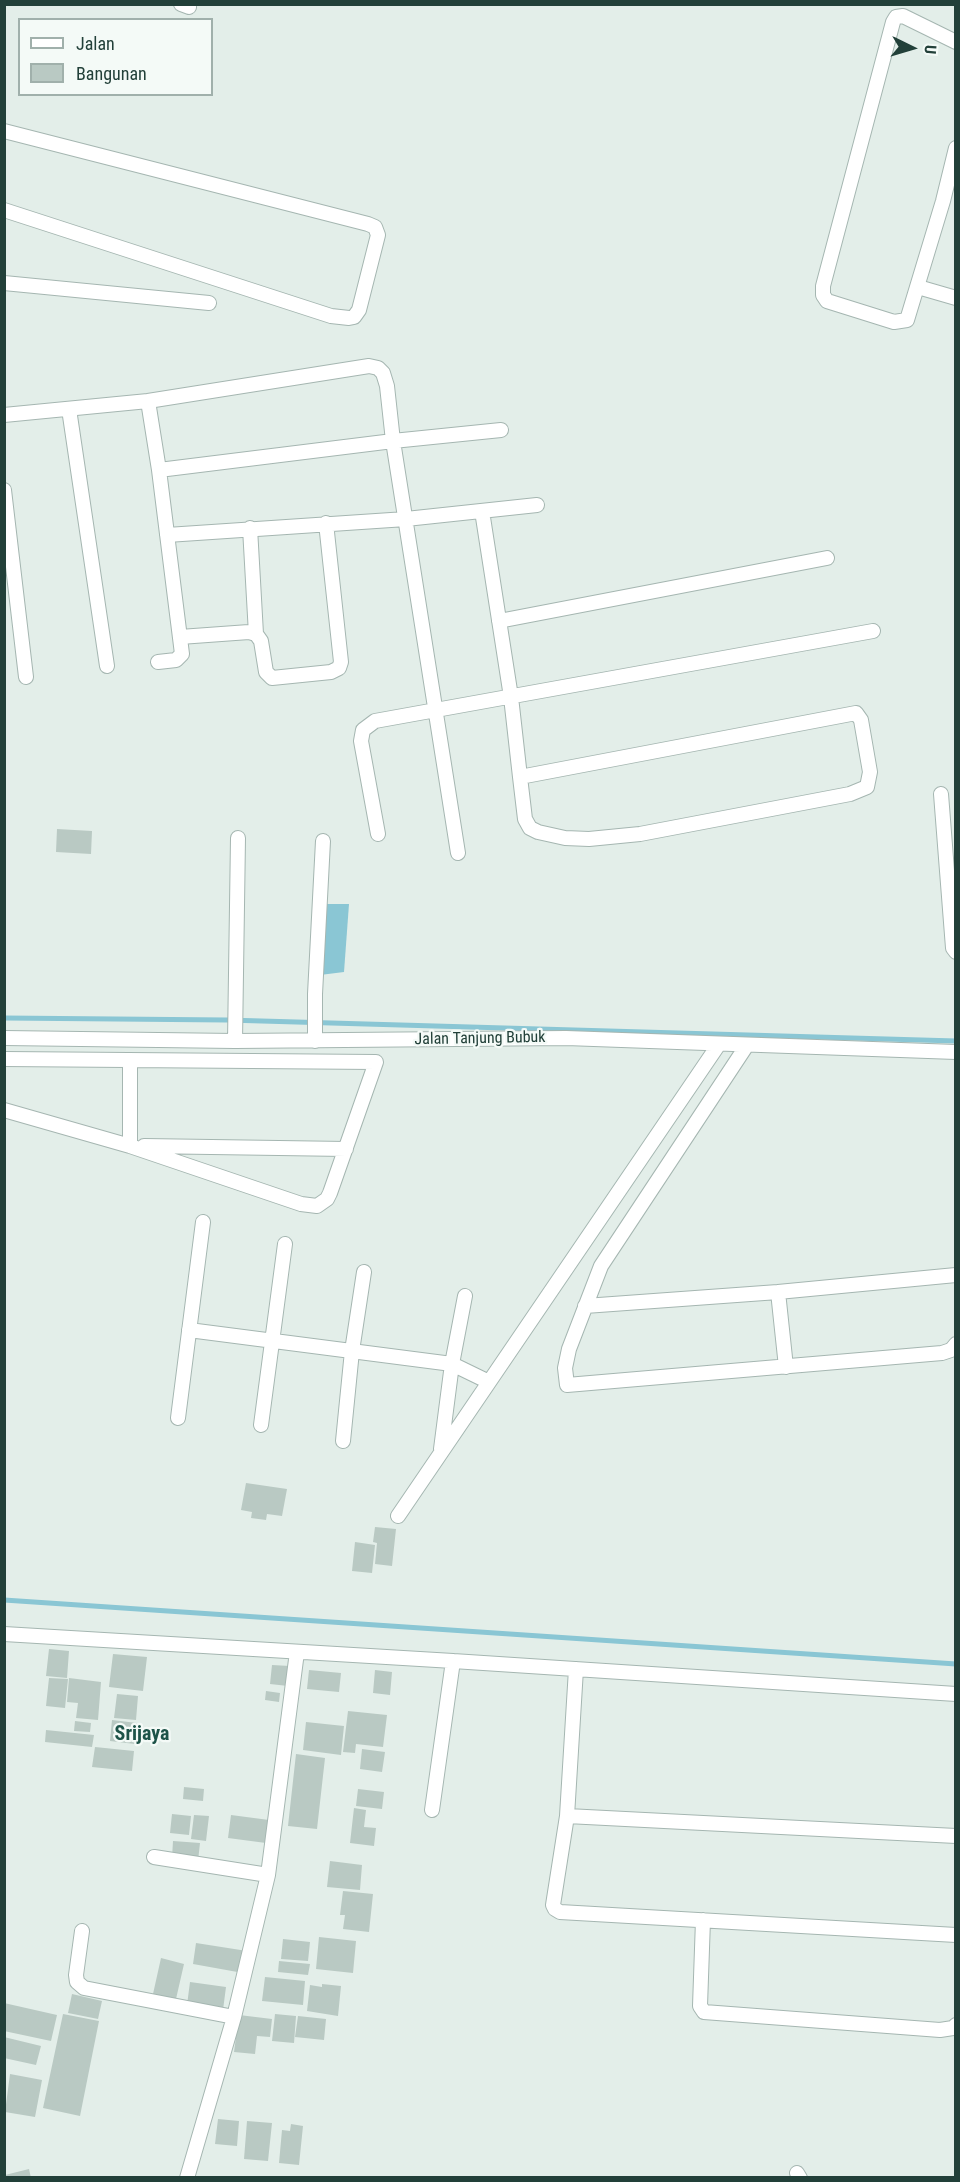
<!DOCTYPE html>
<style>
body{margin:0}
#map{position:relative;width:960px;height:2182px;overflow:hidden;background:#e3eee9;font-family:"Roboto Condensed",sans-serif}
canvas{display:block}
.frame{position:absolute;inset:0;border:6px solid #224039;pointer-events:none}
.legend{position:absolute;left:18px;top:18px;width:195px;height:78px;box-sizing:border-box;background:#f4faf7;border:2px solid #a0b0ab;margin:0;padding:8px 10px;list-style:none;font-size:18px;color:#224039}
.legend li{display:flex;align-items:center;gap:12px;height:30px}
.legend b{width:30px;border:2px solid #a0b0ab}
.north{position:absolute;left:882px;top:18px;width:60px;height:60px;-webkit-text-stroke:4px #f4faf7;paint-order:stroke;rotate:95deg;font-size:16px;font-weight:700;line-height:24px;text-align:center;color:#224039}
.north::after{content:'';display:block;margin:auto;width:21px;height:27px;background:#224039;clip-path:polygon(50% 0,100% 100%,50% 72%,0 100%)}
</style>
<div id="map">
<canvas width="960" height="2182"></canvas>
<div class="frame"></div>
<ul class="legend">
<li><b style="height:8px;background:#fff"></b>Jalan</li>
<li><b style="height:16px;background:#b9c9c3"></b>Bangunan</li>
</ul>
<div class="north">U</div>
</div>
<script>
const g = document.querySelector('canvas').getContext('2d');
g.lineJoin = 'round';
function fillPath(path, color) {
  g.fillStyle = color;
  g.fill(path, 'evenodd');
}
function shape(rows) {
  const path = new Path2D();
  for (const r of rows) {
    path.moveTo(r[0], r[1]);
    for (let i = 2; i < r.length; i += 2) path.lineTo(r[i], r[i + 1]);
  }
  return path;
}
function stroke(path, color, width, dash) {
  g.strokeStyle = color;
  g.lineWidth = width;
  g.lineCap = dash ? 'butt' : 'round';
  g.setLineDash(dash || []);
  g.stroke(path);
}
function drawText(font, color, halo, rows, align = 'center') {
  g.font = font + ' "Roboto Condensed",sans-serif';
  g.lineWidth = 4.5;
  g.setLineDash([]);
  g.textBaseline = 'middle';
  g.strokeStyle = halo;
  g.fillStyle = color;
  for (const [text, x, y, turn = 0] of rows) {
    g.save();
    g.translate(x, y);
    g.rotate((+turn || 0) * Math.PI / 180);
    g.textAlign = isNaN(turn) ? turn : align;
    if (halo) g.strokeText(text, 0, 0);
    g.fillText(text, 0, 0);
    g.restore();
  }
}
const water = shape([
 [323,904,349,904,344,972,320,975]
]);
const stream = shape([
 [4,1018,227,1020,956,1041],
 [4,1600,956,1664]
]);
const building = shape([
 [57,829,92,831,91,854,56,852],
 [246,1483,287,1489,282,1516,267,1514,266,1520,251,1518,252,1512,241,1510],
 [375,1527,396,1529,392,1566,375,1564,377,1543,373,1542],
 [355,1542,375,1545,372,1573,352,1571],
 [49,1649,69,1651,67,1678,46,1676],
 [113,1654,147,1657,143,1691,109,1687],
 [272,1665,290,1666,288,1686,270,1684],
 [309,1670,341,1673,339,1692,307,1689],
 [375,1670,392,1672,390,1695,373,1693],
 [49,1678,68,1679,65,1708,46,1706],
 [69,1678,101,1682,98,1720,76,1718,78,1703,67,1702],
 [266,1691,280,1693,279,1702,265,1700],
 [117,1694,138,1696,136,1720,114,1718],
 [348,1711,387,1715,383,1747,356,1744,355,1753,343,1752],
 [112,1720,137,1723,135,1744,110,1741],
 [75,1721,91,1723,90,1732,74,1731],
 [306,1722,344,1726,341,1755,303,1750],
 [46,1730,94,1735,92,1747,45,1742],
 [95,1747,134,1751,132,1771,92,1767],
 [362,1749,385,1752,382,1772,360,1769],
 [296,1754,325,1758,317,1829,288,1826],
 [184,1787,204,1789,203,1801,183,1799],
 [358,1789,384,1792,382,1809,356,1806],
 [354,1808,366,1810,364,1827,376,1828,374,1846,350,1843],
 [172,1814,191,1816,189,1835,170,1833],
 [194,1815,209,1816,206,1841,191,1839],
 [231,1815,269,1820,266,1843,228,1838],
 [173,1841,200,1843,198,1861,172,1858],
 [330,1861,362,1865,360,1890,327,1887],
 [343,1891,373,1894,369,1932,343,1929,345,1915,340,1915],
 [319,1937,356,1941,353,1973,316,1969],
 [283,1939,310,1942,308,1961,281,1959],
 [196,1943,247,1951,243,1973,193,1964],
 [161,1958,184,1964,176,1999,153,1994],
 [279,1961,310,1964,308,1975,278,1972],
 [265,1977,305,1981,303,2005,262,2001],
 [190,1982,226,1987,223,2010,187,2005],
 [322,1984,341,1986,338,2016,307,2011,310,1985,322,1987],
 [72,1994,102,2001,98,2019,68,2013],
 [4,2003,57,2015,51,2041,4,2031],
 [63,2014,99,2021,80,2116,43,2108],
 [275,2014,296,2016,294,2043,272,2041],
 [239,2015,272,2019,270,2037,257,2036,255,2054,234,2052],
 [298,2016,326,2019,324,2040,295,2037],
 [4,2037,41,2046,36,2065,4,2058],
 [10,2074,42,2080,35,2117,5,2112],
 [218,2119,239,2121,237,2146,215,2144],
 [247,2121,272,2123,268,2161,244,2159],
 [291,2124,303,2126,299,2165,279,2163,282,2130,290,2131],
 [29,2169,31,2178,6,2178,5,2175]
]);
const minor = shape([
 [181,4,189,7],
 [956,42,903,16,896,17,893,22,823,286,823,295,827,301,894,322,907,320,943,201,956,148],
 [4,131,368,224,375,227,378,235,359,310,354,317,349,318,331,316,4,210],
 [4,283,209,303],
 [918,287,956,298],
 [148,401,159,470,182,654,176,660,158,662],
 [69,409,107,666],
 [4,415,148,401,369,366,378,368,383,373,387,386,393,441,458,853],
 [159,470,393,441,501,430],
 [4,490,26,677],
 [482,511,511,697,520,777,525,819,530,828,538,832,565,838,589,839,640,834,850,794,867,787,870,772,861,720,856,713,520,777],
 [250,528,256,634],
 [167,535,406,519,537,505],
 [499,621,827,558],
 [180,637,249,632,256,634,261,641,266,672,272,678,331,672,339,668,341,662,326,523],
 [941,794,953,948,956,952],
 [378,834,361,741,363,730,375,721,873,631],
 [4,1038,235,1041,566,1038,956,1052],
 [235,1041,238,838],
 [315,1041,315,994,323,841],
 [747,1045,601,1266,569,1349,565,1368,567,1385,942,1353,951,1350,956,1344],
 [4,1059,376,1062,330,1193,327,1199,317,1206,301,1204,130,1146,4,1110],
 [130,1146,130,1061],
 [144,1146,346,1149],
 [778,1292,786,1367],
 [585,1306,778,1292,956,1275],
 [189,1330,452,1364,489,1382],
 [178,1418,203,1222],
 [261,1425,285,1244],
 [343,1441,352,1351,364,1272],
 [441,1449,452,1364,465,1296],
 [398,1516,719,1044],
 [4,1634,453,1661,956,1694],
 [576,1669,567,1816,553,1905,555,1909,560,1912,956,1935],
 [432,1810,453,1661],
 [567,1816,956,1836],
 [154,1857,268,1875],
 [703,1920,700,2006,704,2012,940,2030,953,2028,956,2025],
 [82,1931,76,1975,77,1982,84,1988,234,2017],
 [797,2173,800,2178],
 [187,2178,234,2017,268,1875,297,1652]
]);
const streetNames = [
 ["Jalan Tanjung Bubuk",480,1039,-1]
];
const quarterNames = [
 ["Srijaya",142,1735]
];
fillPath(water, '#8ac6d4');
stroke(stream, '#8ac6d4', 5);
fillPath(building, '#b9c9c3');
stroke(minor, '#a5b6b1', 16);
stroke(minor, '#fff', 14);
drawText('16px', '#224039', '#f4faf7', streetNames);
drawText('bold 20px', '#1d5348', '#f4faf7', quarterNames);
</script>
